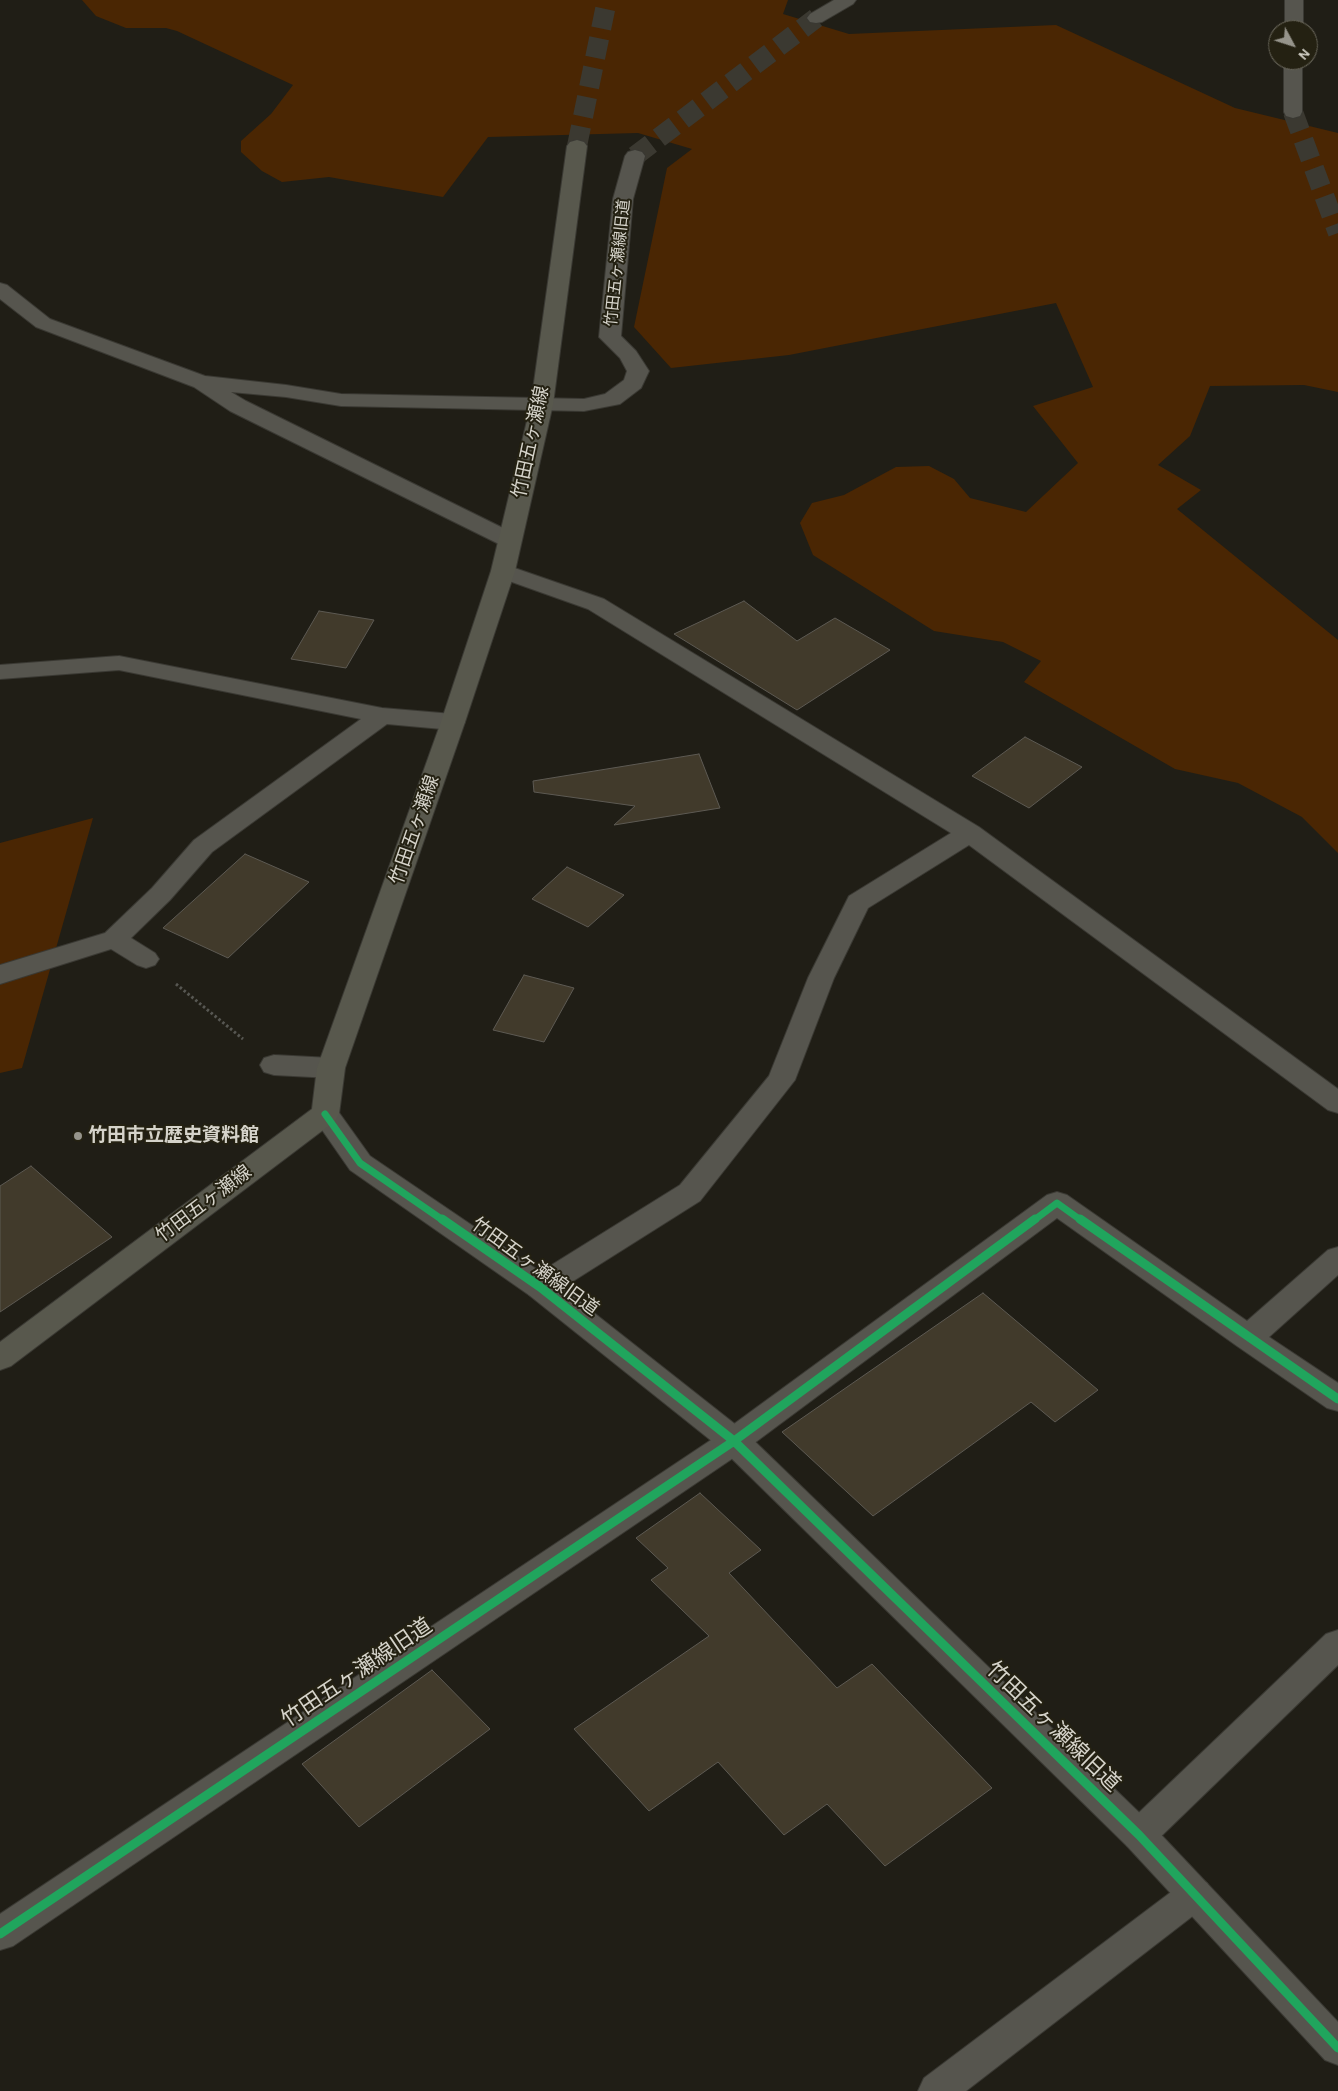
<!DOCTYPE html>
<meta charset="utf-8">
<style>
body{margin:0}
#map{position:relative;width:1338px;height:2091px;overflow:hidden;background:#201e16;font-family:Karla,sans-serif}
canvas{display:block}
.north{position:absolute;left:1268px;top:20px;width:50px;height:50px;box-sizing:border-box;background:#242112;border:1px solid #6b685c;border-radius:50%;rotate:130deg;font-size:14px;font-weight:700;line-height:20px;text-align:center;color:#d5d3ca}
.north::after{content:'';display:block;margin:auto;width:18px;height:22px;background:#96948b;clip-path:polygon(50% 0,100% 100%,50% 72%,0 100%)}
</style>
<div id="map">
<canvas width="1338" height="2091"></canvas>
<div class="north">N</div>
</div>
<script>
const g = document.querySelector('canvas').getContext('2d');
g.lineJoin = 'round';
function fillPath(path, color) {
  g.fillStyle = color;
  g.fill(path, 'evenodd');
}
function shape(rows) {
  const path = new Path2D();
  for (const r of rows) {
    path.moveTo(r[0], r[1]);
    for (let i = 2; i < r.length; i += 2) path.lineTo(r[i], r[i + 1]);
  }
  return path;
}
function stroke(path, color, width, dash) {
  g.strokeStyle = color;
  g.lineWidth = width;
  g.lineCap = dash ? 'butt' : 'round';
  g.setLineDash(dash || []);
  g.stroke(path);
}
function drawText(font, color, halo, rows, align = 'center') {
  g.font = font + ' Karla,"Noto Sans JP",sans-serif';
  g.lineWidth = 4;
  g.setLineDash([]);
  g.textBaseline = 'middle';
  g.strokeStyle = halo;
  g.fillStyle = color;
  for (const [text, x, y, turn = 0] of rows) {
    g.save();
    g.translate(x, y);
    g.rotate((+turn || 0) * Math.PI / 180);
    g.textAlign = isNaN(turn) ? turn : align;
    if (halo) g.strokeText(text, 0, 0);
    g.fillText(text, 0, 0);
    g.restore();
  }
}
const green = shape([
 [82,0,788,0,783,14,849,34,1056,25,1235,108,1338,133,1338,392,1304,385,1210,386,1190,436,1158,465,1201,490,1177,509,1338,640,1338,853,1302,817,1238,783,1175,769,1024,682,1041,661,1003,642,934,631,813,555,800,523,812,503,844,495,896,467,929,466,954,479,970,498,1026,512,1078,463,1033,406,1093,387,1056,303,789,355,671,368,634,327,667,168,692,149,638,133,488,137,443,197,329,177,282,182,262,171,241,152,241,141,271,114,293,85,177,31,166,28,126,28,96,16],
 [93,818,22,1068,0,1073,0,843]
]);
const building = shape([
 [744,601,797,641,835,618,890,650,797,710,674,634,744,601],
 [319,611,374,620,346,668,291,659,319,611],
 [1025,737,1082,767,1029,808,972,776,1025,737],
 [699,754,720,808,614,825,635,806,534,792,533,781,699,754],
 [245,854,309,882,228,958,163,928,245,854],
 [567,867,624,895,588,927,532,899,567,867],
 [524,975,574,988,544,1042,493,1030,524,975],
 [31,1166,112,1237,0,1312,0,1186,31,1166],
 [983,1293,1098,1390,1055,1422,1031,1402,873,1516,782,1432,983,1293],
 [700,1493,761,1550,729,1573,837,1688,872,1664,992,1788,885,1866,827,1804,784,1835,718,1762,649,1811,574,1729,709,1636,651,1580,668,1568,636,1538,700,1493],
 [432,1670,490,1729,359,1827,302,1764,432,1670]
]);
const minorTunnel = shape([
 [1293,112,1338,233],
 [635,156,816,18]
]);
const primaryTunnel = shape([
 [577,146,607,0]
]);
const path = shape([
 [176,984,243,1039]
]);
const minor = shape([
 [1285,0,1303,0,1303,30,1285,30,1285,0],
 [1284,60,1302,60,1302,112,1300,116,1293,118,1286,116,1284,112,1284,60],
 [635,150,642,152,645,156,633,199,621,336,636,351,649,371,641,388,620,404,584,411,341,406,286,397,231,392,246,401,517,535,520,540,517,545,509,547,501,545,230,411,194,387,36,327,0,299,0,283,7,285,50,319,205,376,286,385,341,394,584,399,605,394,624,380,627,371,620,358,599,337,613,199,625,156,628,152,635,150],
 [503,564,604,599,979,827,1338,1089,1338,1113,1328,1110,969,845,868,908,834,978,795,1080,700,1201,551,1295,540,1298,529,1295,525,1287,529,1279,680,1185,769,1076,808,978,849,896,951,833,588,609,495,576,491,571,495,566,503,564],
 [119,656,382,708,453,714,462,717,465,722,462,727,453,730,387,724,212,852,170,900,131,938,155,953,159,959,155,965,146,968,137,965,111,949,0,984,0,965,105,933,152,888,194,840,361,719,119,670,0,679,0,665,119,656],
 [274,1055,331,1058,341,1061,345,1068,341,1075,331,1078,274,1075,264,1072,260,1065,264,1058,274,1055],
 [1057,1192,1067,1195,1247,1321,1328,1250,1338,1247,1338,1275,1269,1337,1338,1383,1338,1411,1327,1408,1237,1346,1057,1218,745,1450,13,1946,0,1950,0,1914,723,1432,1047,1195,1057,1192],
 [1338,1630,1338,1665,1151,1846,1139,1851,1127,1846,1122,1835,1127,1824,1326,1634,1338,1630],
 [1195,1878,1207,1883,1213,1894,1207,1905,966,2091,918,2091,924,2078,1183,1883,1195,1878]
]);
const tertiary = shape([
 [834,0,856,0,853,4,822,22,816,23,810,22,807,18,810,14,834,0],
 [325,1104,335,1107,370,1156,551,1279,745,1432,1151,1824,1338,2022,1338,2065,1325,2060,1127,1846,723,1450,529,1295,350,1170,311,1114,315,1107,325,1104]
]);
const primary = shape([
 [577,140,584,142,587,146,553,404,515,571,465,722,345,1068,339,1114,335,1121,11,1366,0,1370,0,1342,312,1109,317,1068,441,722,491,571,531,404,567,146,570,142,577,140]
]);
const cyclewayFar1 = shape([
 [325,1114,360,1163,444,1221],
 [1033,1221,1057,1203,1082,1221]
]);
const cycleway = shape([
 [442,1219,540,1287,734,1441,1139,1835,1338,2048],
 [1080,1219,1338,1399],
 [0,1934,734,1441,1035,1219]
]);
const markers = [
 [78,1136,5,"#96948b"]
];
const farStreetnames = [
 ["竹田五ヶ瀬線旧道",618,263,-84]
];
const streetNames = [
 ["竹田五ヶ瀬線",531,442,-78],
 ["竹田五ヶ瀬線",415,830,-71],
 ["竹田五ヶ瀬線",204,1204,-37],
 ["竹田五ヶ瀬線旧道",535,1267,36]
];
const poiNames = [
 ["竹田市立歴史資料館",88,1136]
];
const nearStreetnames = [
 ["竹田五ヶ瀬線旧道",357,1673,-34],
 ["竹田五ヶ瀬線旧道",1053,1727,44]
];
fillPath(green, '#4a2603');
fillPath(building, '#413a2b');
stroke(building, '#5d5a53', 1);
stroke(minorTunnel, '#3b3931', 20, [20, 10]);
stroke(primaryTunnel, '#3b3931', 20, [20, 10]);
stroke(minor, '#3a3933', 2);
stroke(tertiary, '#3a3933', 2);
stroke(primary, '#3a3933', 2);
stroke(path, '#575752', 3, [2.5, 2.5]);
fillPath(minor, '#56554e');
fillPath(tertiary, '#56554e');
fillPath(primary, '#58584d');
stroke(cyclewayFar1, '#20a55d', 7);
stroke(cycleway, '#20a55d', 9);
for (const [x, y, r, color] of markers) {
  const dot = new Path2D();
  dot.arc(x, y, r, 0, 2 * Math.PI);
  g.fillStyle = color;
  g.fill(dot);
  stroke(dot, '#242112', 2);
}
drawText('16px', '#d5d3ca', '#242112', farStreetnames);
drawText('19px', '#d5d3ca', '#242112', streetNames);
drawText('bold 19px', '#d5d3ca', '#242112', poiNames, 'left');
drawText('22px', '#d5d3ca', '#242112', nearStreetnames);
</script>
